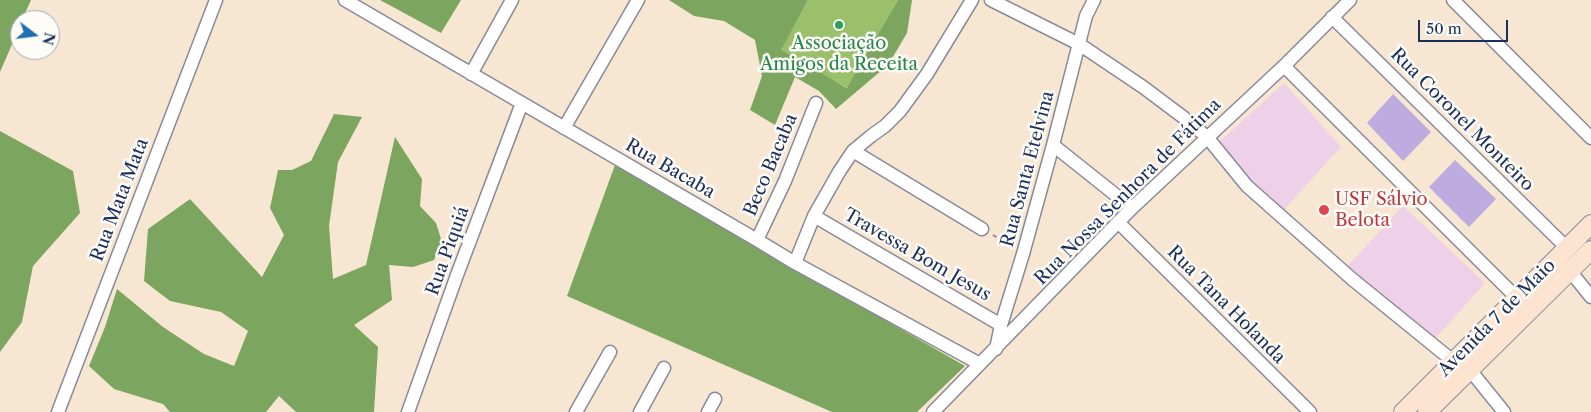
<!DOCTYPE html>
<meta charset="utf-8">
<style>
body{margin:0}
#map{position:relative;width:1591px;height:412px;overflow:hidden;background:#f7e6d1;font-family:"Libre Caslon Text",serif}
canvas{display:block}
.north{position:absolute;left:10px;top:10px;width:50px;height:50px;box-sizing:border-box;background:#fdfcf7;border:1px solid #a3aaba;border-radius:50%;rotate:105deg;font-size:14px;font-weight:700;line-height:20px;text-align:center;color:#1b2f5e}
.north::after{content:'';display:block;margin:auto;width:18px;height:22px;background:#1f6fb2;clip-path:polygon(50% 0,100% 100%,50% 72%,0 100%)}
.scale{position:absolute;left:1418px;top:20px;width:90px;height:22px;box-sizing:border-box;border:2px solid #1b2f5e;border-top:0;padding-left:6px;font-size:15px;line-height:18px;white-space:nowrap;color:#1b2f5e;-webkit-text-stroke:4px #fdfcf7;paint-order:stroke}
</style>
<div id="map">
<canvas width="1591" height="412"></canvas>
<div class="north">N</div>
<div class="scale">50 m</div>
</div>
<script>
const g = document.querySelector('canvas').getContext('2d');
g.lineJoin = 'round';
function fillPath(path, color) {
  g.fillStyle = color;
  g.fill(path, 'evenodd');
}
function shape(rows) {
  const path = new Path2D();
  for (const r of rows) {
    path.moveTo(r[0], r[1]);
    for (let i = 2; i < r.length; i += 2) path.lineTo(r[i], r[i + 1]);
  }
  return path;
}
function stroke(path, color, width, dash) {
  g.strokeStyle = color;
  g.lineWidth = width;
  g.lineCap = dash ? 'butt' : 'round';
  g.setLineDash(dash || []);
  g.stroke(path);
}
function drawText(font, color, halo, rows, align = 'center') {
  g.font = font + ' "Libre Caslon Text",serif';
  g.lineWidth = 5;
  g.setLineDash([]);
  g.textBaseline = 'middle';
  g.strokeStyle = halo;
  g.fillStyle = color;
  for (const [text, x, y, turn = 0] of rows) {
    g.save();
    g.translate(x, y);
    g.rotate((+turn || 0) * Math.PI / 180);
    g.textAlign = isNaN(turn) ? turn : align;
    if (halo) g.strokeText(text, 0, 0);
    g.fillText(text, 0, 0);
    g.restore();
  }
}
const built = shape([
 [1284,83,1341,147,1280,214,1215,146],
 [1403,206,1485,283,1432,342,1346,268]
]);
const green = shape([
 [808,0,898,0,848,88,779,52]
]);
const forest = shape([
 [0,0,31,0,22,20,20,20,20,26,0,72],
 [380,0,461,0,441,33],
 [669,0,808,0,781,50,847,88,898,0,912,0,907,33,888,65,836,109,819,91,795,77,775,125,750,110,762,76,755,40,724,21,694,16],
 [334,114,362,117,338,162,329,226,333,279,366,265,395,137,422,179,420,206,436,223,442,242,434,260,413,267,389,265,392,300,354,325,378,347,374,412,296,412,279,396,266,412,170,412,163,404,114,389,89,366,105,327,117,289,163,327,204,354,234,366,248,331,221,312,170,301,144,281,148,229,190,199,262,277,284,235,270,208,278,170,292,170,311,161],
 [0,131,73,171,80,213,33,266,22,322,0,352],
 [615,165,965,366,917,412,832,412,567,296]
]);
const building = shape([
 [1393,94,1431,132,1403,161,1367,123],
 [1455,160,1496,199,1469,227,1429,187]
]);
const path = shape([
 [993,235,1012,247]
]);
const minor = shape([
 [345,0,757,240,795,263,980,364],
 [991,0,1079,44,1143,87,1183,117,1207,137,1247,186,1352,279,1453,361],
 [1453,0,1591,138],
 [1332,17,1567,248],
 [1284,66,1523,304],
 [471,74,512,0],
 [564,128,638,0],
 [1053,145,1132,208],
 [853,151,982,229],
 [814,216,1001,325],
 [1118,222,1310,412],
 [757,240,785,181,816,103],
 [795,263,814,216,839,172,853,151,871,136,885,126,900,111,927,74,972,0],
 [1570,271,1591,297],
 [996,349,1001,325,1023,254,1053,145,1086,16,1094,0],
 [1470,370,1504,412],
 [58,412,216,0],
 [408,412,457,275,522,103],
 [576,412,610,352],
 [640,412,664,368],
 [708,412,715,399],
 [933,412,1132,208,1284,66,1350,0]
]);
const secondary = shape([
 [1403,412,1591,224],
 [1427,412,1591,250]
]);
const markers = [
 [839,25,5,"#2e9e5b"],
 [1324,210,6,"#e0444e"]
];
const leisureNames = [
 ["Associação",839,44],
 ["Amigos da Receita",839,65]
];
const streetNames = [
 ["Rua Coronel Monteiro",1462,120,45],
 ["Beco Bacaba",771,165,-67],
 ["Rua Bacaba",670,169,30],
 ["Rua Santa Etelvina",1028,169,-75],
 ["Rua Nossa Senhora de Fátima",1128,192,-45],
 ["Rua Mata Mata",120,200,-69],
 ["Rua Piquiá",448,251,-70],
 ["Travessa Bom Jesus",917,255,30],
 ["Rua Tana Holanda",1226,305,45],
 ["Avenida 7 de Maio",1497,318,-45]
];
const healthNames = [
 ["USF Sálvio",1335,200],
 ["Belota",1335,221]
];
fillPath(built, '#eed0e8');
fillPath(green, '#9bc06b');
fillPath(forest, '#7ca65f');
fillPath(building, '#beace0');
stroke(minor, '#898a98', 15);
stroke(secondary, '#898a98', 20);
stroke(path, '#898a98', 2, [4, 4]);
stroke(minor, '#fff', 12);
stroke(secondary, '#fde4d1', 18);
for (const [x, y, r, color] of markers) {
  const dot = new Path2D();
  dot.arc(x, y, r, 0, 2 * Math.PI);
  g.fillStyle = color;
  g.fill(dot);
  stroke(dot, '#fdfcf7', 2);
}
drawText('18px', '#27864d', '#fdfcf7', leisureNames);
drawText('18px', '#1b2f5e', '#fdfcf7', streetNames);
drawText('18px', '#be3a42', '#fdfcf7', healthNames, 'left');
</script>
